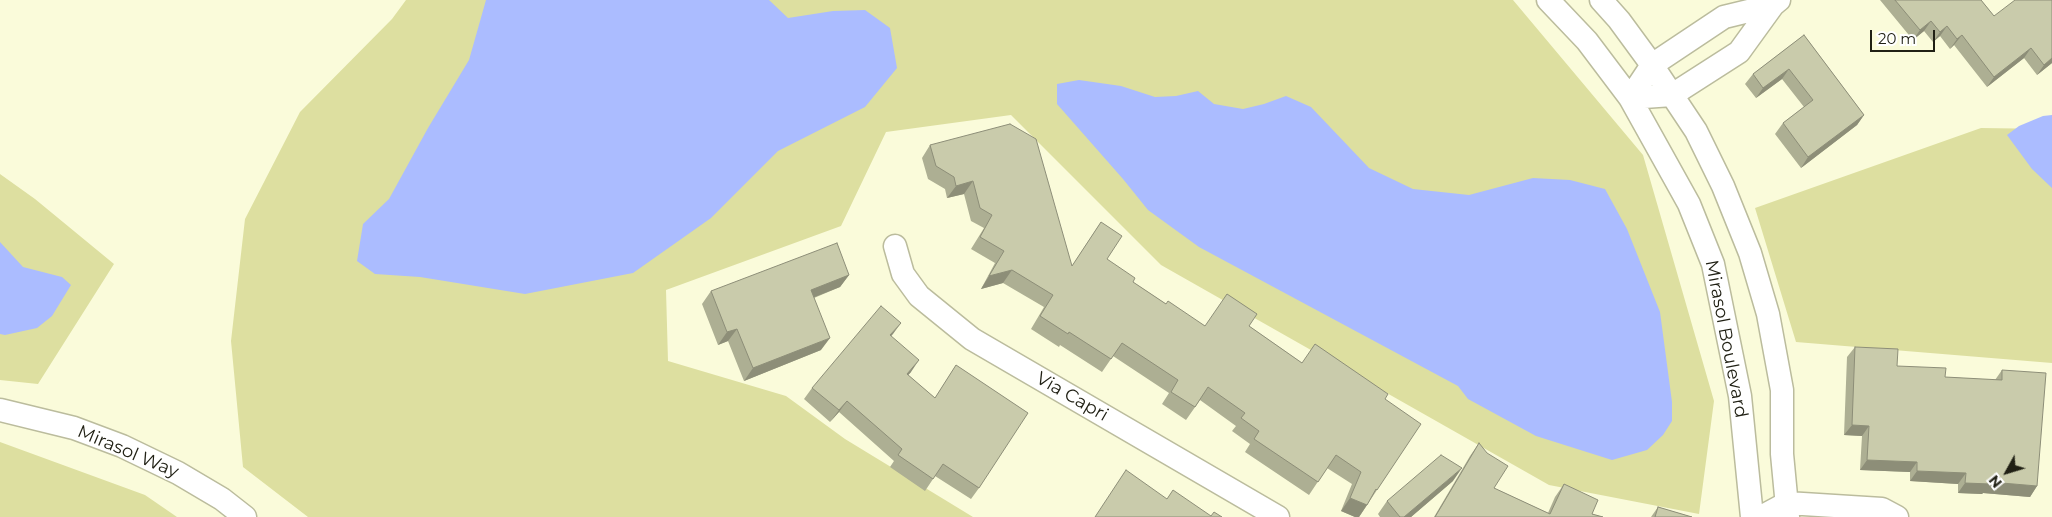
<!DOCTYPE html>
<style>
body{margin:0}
#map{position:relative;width:2052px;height:517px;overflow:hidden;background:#fafbda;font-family:Montserrat,sans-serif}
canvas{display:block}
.north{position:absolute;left:1982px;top:447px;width:50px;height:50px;-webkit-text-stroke:4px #fff;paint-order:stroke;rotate:231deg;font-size:14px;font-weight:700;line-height:20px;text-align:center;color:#202014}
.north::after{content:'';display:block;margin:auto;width:18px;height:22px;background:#202014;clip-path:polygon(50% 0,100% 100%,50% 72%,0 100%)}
.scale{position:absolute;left:1870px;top:30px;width:65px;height:22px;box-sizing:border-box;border:2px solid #202014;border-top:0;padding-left:6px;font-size:15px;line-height:18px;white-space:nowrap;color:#202014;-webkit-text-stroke:4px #fff;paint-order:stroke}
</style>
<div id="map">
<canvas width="2052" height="517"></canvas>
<div class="north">N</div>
<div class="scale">20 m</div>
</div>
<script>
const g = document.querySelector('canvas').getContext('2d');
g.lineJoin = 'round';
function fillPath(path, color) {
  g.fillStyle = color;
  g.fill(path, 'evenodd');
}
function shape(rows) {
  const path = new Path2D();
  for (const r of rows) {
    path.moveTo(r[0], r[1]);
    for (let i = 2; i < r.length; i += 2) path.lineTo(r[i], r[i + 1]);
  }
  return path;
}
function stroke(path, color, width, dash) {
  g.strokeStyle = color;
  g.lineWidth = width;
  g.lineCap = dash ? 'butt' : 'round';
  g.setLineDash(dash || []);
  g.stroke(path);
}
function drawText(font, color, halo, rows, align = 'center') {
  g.font = font + ' Montserrat,sans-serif';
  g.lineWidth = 4;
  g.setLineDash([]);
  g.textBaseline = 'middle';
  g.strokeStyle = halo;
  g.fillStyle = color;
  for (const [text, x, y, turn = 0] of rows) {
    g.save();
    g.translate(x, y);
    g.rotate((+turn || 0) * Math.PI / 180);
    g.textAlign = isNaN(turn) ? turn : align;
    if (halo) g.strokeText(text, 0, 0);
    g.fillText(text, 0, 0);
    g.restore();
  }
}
const green = shape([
 [406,0,1513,0,1643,155,1714,401,1699,514,1549,485,1161,265,1011,115,886,132,841,226,666,290,668,361,786,396,845,439,973,517,308,517,243,467,231,341,245,219,300,112,392,19],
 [1981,128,2052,129,2052,363,1796,342,1755,208],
 [0,174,35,199,114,264,38,384,0,380],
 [0,442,145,495,177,517,0,517]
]);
const water = shape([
 [486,0,769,0,788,18,833,11,865,10,890,28,897,68,865,107,778,151,711,218,633,273,525,294,420,277,375,274,357,261,363,224,389,199,428,128,469,60],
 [1079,80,1121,86,1155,97,1176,96,1198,91,1214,104,1243,109,1264,104,1286,96,1311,107,1369,168,1413,189,1469,195,1533,178,1570,180,1605,189,1627,229,1660,312,1672,402,1672,421,1663,435,1647,450,1612,460,1536,436,1468,399,1458,386,1199,247,1148,210,1123,179,1057,104,1057,84],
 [2052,115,2052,188,2032,169,2007,135,2019,126,2043,116],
 [0,242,23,267,62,277,71,285,52,316,37,328,5,335,0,334]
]);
const street = shape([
 [1548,0,1587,41,1630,98,1689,204,1713,264,1740,396,1752,517],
 [1601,0,1619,20,1652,65,1696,131,1723,186,1750,253,1768,314,1782,390,1782,454,1788,517],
 [1630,98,1672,95,1739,52,1773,5,1779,0],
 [1630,98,1652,65,1724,17,1773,5],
 [895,246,903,274,919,296,972,339,1278,517],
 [0,410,74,428,122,446,178,473,222,499,245,517],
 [1761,517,1787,503,1882,509,1897,517]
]);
const wall = shape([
 [1880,0,1981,0,1994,16,2052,0,2052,63,2037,75,2024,58,1987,87,1954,45,1950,49,1940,36,1933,42,1924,31,1913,40],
 [1804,35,1864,115,1857,125,1801,168,1775,134,1783,123,1804,107,1782,79,1756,98,1745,84,1753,74],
 [930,145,1072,266,1101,222,1107,259,1133,282,1166,304,1205,326,1249,326,1302,363,1385,399,1377,490,1359,517,1355,517,1341,511,1352,484,1327,468,1309,495,1245,452,1250,444,1232,431,1236,426,1200,400,1186,420,1162,404,1169,393,1113,356,1102,372,1060,345,1059,347,1031,329,1044,307,1003,283,981,289,995,263,971,249,984,228,971,221,964,194,947,198,945,189,928,179,922,158],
 [849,275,840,287,814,298,821,350,744,381,728,341,718,345,702,304,711,291],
 [891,336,911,372,908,375,935,398,956,365,979,488,971,499,935,476,925,491,890,467,894,461,839,412,830,422,804,399,812,388],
 [1855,347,1897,366,1945,377,1995,380,2002,370,2037,486,2030,497,1983,493,1982,494,1958,493,1958,484,1910,481,1910,472,1860,470,1862,436,1844,435,1847,357],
 [1479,443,1494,488,1548,513,1555,497,1564,484,1592,514,1603,517,1434,517,1470,456],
 [1453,481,1411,517,1380,517,1378,514,1387,501],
 [1658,507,1692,517,1651,517]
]);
const shadedWall = shape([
 [1931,21,1924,31,1913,40,1920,30],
 [1947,26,1940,36,1933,42,1940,32],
 [1962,35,1954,45,1950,49,1957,39],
 [2031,48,2024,58,1987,87,1994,77],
 [2052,58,2052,63,2037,75,2044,65],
 [1789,69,1782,79,1756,98,1763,88],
 [1864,115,1857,125,1801,168,1808,157],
 [973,181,964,194,947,198,956,186],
 [1012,270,1003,283,981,289,989,276],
 [849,275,840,287,802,302,811,290],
 [901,323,893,334,882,347,890,335],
 [737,329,728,341,718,345,727,332],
 [830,338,821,350,744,381,753,368],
 [919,360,911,372,898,386,907,374],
 [847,401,839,412,830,422,839,410],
 [1852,425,1869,426,1862,436,1844,435],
 [1867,460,1917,462,1910,472,1860,470],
 [1462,468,1453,481,1411,517,1404,517],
 [1917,471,1966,473,1958,484,1910,481],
 [1990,482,2037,486,2030,497,1983,493,1982,494,1958,493,1965,483],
 [1350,498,1367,505,1359,517,1355,517,1341,511]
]);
const building = shape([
 [1895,0,1981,0,1994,16,2015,0,2052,0,2052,58,2044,65,2031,48,1994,77,1962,35,1957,39,1947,26,1940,32,1931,21,1920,30,1895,0],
 [1804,35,1864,115,1808,157,1783,123,1813,100,1789,69,1763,88,1753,74,1804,35],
 [1010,124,1036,139,1072,266,1101,222,1122,236,1107,259,1135,278,1133,282,1166,304,1168,301,1205,326,1227,294,1257,314,1249,326,1302,363,1315,344,1388,394,1385,399,1421,424,1377,490,1376,489,1367,505,1350,498,1361,472,1336,455,1318,482,1254,439,1259,431,1241,418,1245,413,1208,387,1195,407,1171,392,1178,380,1122,343,1111,359,1069,332,1068,334,1040,316,1053,295,1012,270,989,276,1004,251,980,237,992,215,980,208,973,181,956,186,954,177,936,166,930,145,1010,124],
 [837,243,849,275,811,290,830,338,753,368,737,329,727,332,711,291,837,243],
 [881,306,901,323,890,335,919,360,907,374,935,398,956,365,1028,413,979,488,943,464,933,479,898,455,902,449,847,401,839,410,812,388,881,306],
 [1855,347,1898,349,1897,366,1946,368,1945,377,2002,380,2002,370,2046,373,2037,486,1990,482,1990,484,1965,483,1966,473,1917,471,1917,462,1867,460,1869,426,1852,425,1855,347],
 [1479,443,1487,453,1508,466,1494,488,1550,514,1564,484,1598,500,1592,514,1603,517,1435,517,1479,443],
 [1441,455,1462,468,1404,517,1400,517,1387,501,1441,455],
 [1126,470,1167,499,1173,490,1211,516,1214,512,1222,517,1095,517,1126,470],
 [1658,507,1692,517,1655,517,1658,507]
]);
const streetNames = [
 ["Mirasol Boulevard",1726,339,79],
 ["Via Capri",1072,397,30],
 ["Mirasol Way",128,452,23]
];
fillPath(green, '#dddfa0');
fillPath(water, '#abbcff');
stroke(street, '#bbbc9d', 25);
stroke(street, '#fff', 22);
fillPath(wall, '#adaf93');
fillPath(shadedWall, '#8d8e78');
fillPath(building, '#c9cbab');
stroke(building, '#8d8e78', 1);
drawText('18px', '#202014', '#fff', streetNames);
</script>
